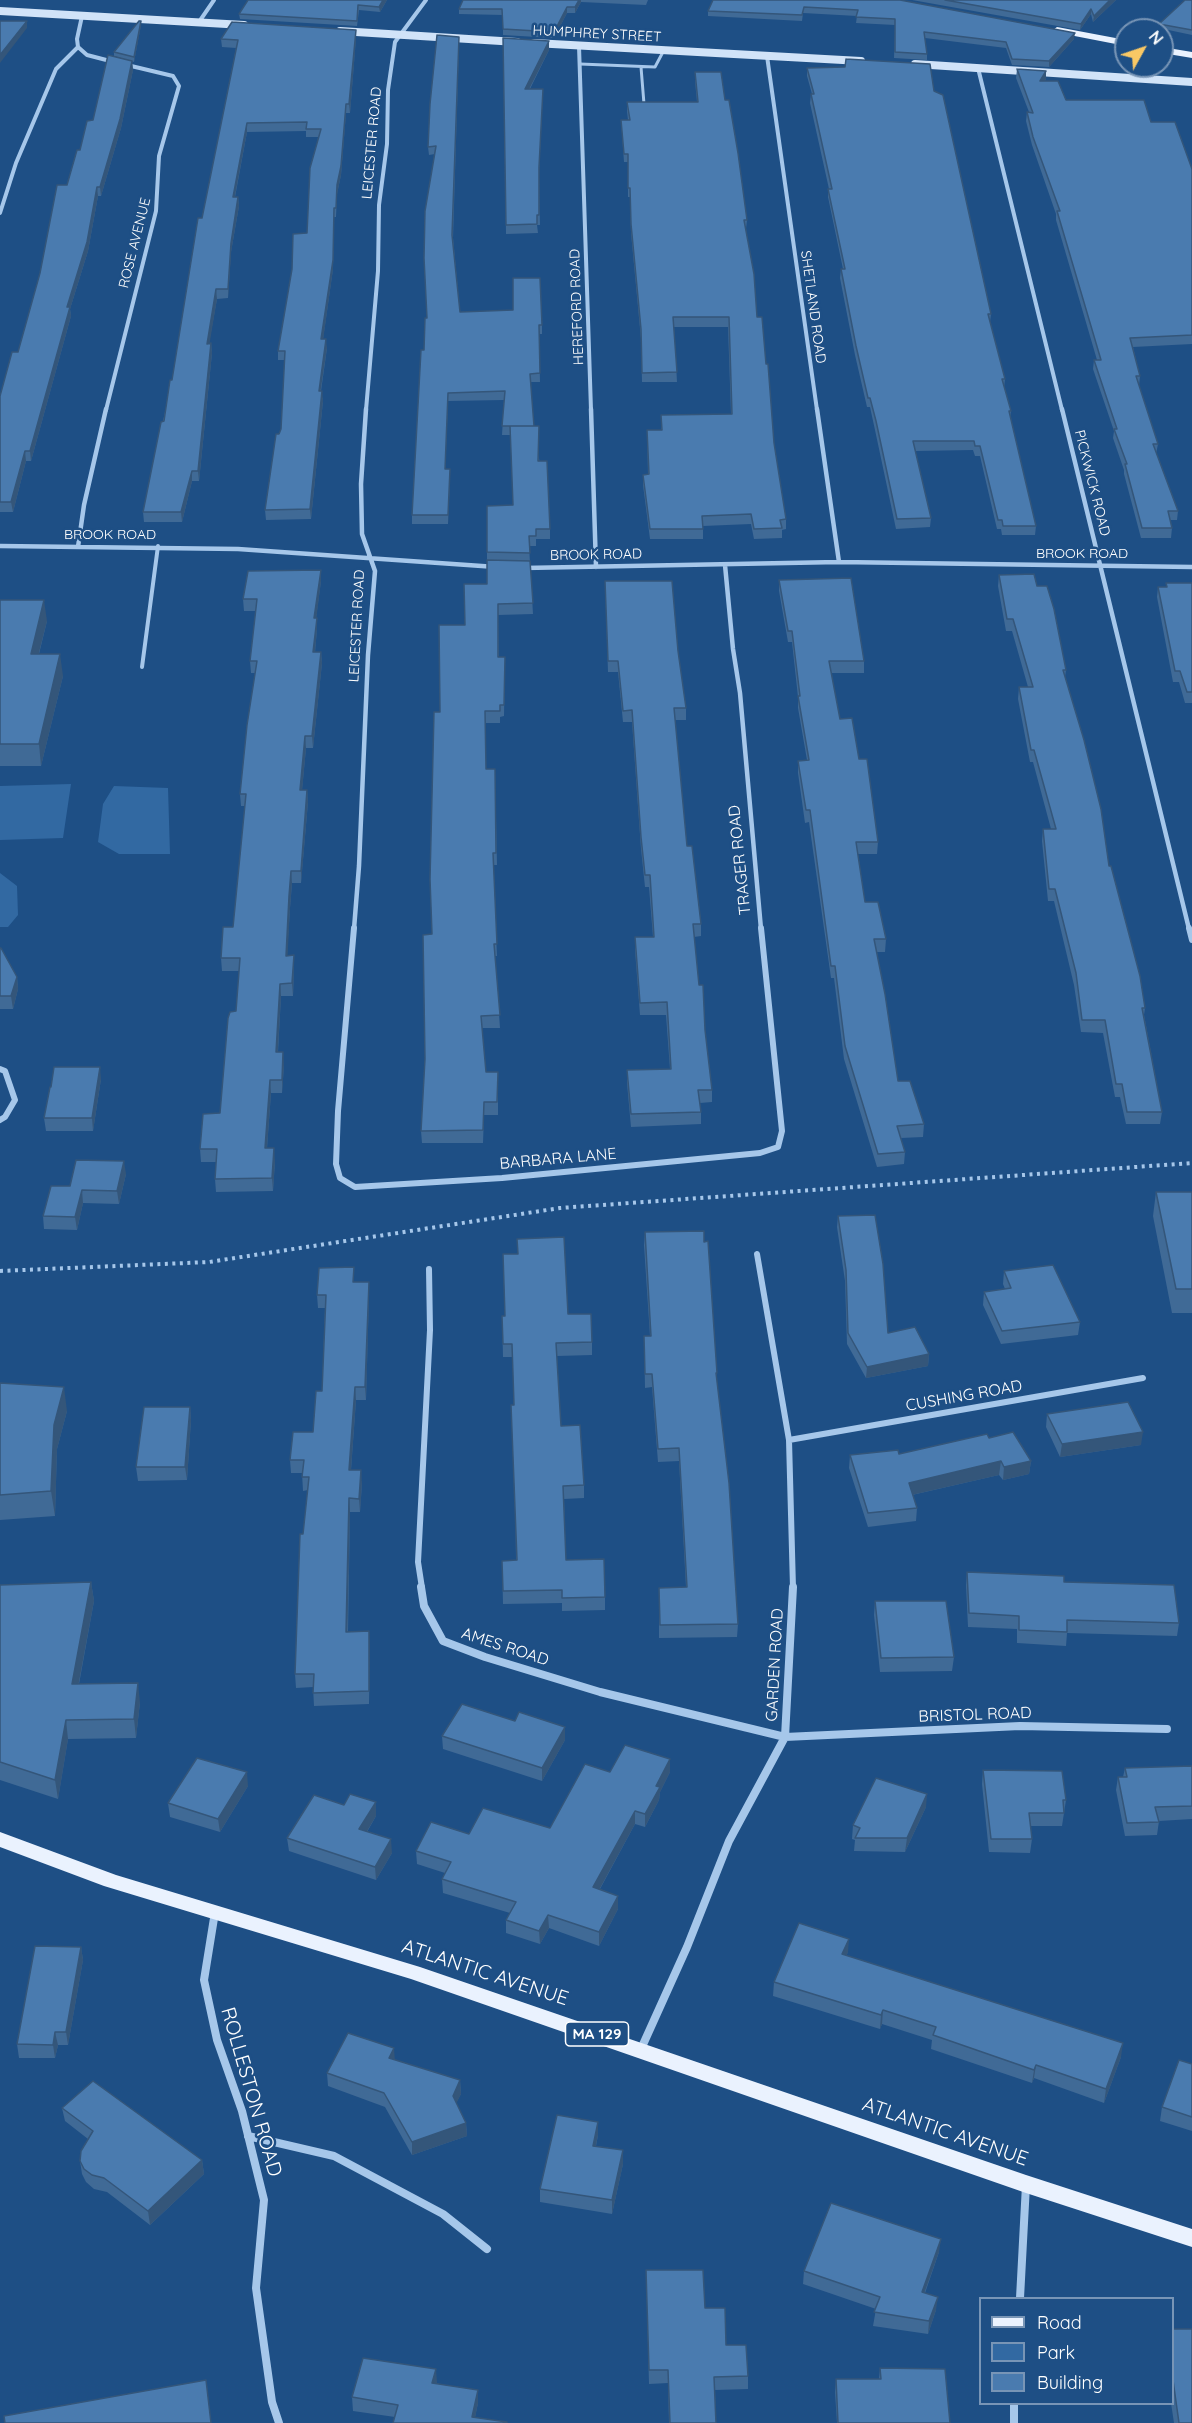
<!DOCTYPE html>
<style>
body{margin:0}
#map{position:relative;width:1192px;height:2423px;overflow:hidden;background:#1e4f85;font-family:Quicksand,sans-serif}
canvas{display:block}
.legend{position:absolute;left:979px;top:2297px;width:195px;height:108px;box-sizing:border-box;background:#1e4f85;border:2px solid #7895b6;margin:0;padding:8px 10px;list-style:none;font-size:18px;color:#fff}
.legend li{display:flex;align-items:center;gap:12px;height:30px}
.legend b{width:30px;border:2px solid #7895b6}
.north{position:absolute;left:1114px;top:18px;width:60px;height:60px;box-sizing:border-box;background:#1e4f85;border:2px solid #7895b6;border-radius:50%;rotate:50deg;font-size:16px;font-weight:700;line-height:24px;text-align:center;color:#fff}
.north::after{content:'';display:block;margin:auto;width:21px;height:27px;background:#f9c865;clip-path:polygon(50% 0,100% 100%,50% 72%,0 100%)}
</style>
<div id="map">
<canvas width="1192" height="2423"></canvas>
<ul class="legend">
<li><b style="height:8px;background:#eaf2fe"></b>Road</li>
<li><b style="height:16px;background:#3269a2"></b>Park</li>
<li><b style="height:16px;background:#4a7baf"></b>Building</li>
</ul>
<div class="north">N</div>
</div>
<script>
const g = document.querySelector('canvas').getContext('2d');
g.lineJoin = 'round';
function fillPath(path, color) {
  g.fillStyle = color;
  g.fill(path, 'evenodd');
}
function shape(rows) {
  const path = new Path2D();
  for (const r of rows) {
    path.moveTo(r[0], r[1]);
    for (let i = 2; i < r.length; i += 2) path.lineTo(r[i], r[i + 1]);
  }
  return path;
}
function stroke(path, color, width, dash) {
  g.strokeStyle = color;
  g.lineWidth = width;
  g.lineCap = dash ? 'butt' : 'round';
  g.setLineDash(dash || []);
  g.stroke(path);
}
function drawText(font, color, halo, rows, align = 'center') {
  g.font = font + ' Quicksand,sans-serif';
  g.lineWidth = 5;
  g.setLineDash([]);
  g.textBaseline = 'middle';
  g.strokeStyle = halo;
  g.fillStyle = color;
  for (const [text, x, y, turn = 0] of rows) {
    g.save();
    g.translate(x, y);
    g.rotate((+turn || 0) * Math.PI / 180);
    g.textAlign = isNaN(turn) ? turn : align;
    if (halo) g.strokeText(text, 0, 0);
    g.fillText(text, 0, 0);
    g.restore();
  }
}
const green = shape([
 [71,784,63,838,0,840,0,786],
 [114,786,168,788,170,854,119,854,98,842,103,804],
 [0,873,17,886,18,915,8,927,0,927]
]);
const path = shape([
 [0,1271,209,1262,560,1208,1192,1163]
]);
const laneFar1 = shape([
 [580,64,655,67,664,50],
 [641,67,644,104]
]);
const lane = shape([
 [142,667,158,546]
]);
const streetFar3 = shape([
 [82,16,77,39,78,47,87,55,114,62],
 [199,22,214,0],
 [579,46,591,410],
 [767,56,817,410],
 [978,68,1062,410],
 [0,213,16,163,56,69,78,47],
 [106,410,156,211,159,156,179,86,173,76,127,65],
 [366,410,378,271,379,205,387,144,388,90,395,42,426,0]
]);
const streetFar2 = shape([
 [591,409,596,567],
 [817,409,839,562],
 [1062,409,1189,929],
 [0,546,238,549,496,567],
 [78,547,84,505,106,409],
 [725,565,733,649,740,693,761,929],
 [524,568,839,562,1192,567],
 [354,929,359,866,368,655,375,571,362,534,361,484,366,409]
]);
const streetFar1 = shape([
 [354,928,338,1111,336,1164,340,1178,355,1187,502,1178,760,1153,778,1147,782,1131,761,928],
 [1189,928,1192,940],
 [0,1069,5,1071,15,1100,5,1117,0,1120],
 [757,1254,789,1440,793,1588],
 [789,1440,1143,1378],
 [422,1588,418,1562,430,1330,429,1269]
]);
const street = shape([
 [421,1587,424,1606,443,1641,485,1657,600,1692,785,1737,1020,1726,1167,1729],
 [215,1912,204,1980,217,2040,242,2111,264,2200,256,2288,272,2402,279,2423],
 [641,2049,687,1947,729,1841,785,1737,793,1587],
 [248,2136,334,2156,443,2214,487,2249],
 [1020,2298,1026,2185],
 [1014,2404,1014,2423]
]);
const secondary = shape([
 [0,11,244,25],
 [340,31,517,42],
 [534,43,861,61],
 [915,64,1192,82]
]);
const primary = shape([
 [1057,27,1126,40,1126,46,1054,32,1053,30,1057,27],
 [1162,47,1192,52,1192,58,1162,53,1162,47],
 [0,1832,116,1875,420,1967,1026,2175,1192,2229,1192,2247,1026,2193,411,1979,104,1886,0,1847,0,1832]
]);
const wall = shape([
 [387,0,380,12,359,10,357,26,240,19,239,14],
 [463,0,648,0,646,5,581,2,575,13,567,13,554,38,503,35,503,15,459,14,459,9],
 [900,0,1074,39,1049,67,1012,65,1006,48,925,38,927,54,927,60,894,58,895,25,856,23,857,16,803,13,802,21,708,16,708,11],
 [912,0,1116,0,1093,22,1091,14,1080,30],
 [1192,0,1192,35,1159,28,1159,24],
 [141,21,141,25,134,62,114,56,114,52],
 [356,38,350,113,346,113,341,175,337,194,336,217,334,217,333,269,323,339,327,348,321,391,323,401,311,519,266,520,265,510,279,434,281,429,285,360,278,360,278,351,307,233,318,137,306,137,306,131,247,132,235,197,238,197,239,206,231,252,228,298,217,299,209,343,211,343,212,353,199,481,192,481,182,522,144,522,143,512,172,380,202,218,236,48,222,47,221,39],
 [503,38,549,50,530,89,543,89,539,175,540,225,537,225,538,233,506,234],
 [459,44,453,238,460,312,542,325,542,334,539,334,540,382,530,382,534,426,550,529,550,539,536,539,536,546,529,546,533,614,498,615,499,657,505,657,504,716,500,717,500,723,486,723,486,769,495,769,497,865,493,865,497,956,495,956,500,1028,482,1028,486,1072,498,1072,498,1115,484,1115,483,1143,422,1143,421,1131,432,934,440,712,465,625,487,584,487,506,513,505,511,435,502,435,504,400,448,401,445,469,450,478,448,524,412,524,412,515,427,318,435,154,429,155,428,147],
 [132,61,133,70,121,128,101,196,98,196,88,251,70,309,71,316,31,461,26,461,13,512,0,512,0,396,18,352,67,185,80,150,93,120],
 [807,68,934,91,991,314,990,322,1005,379,1004,388,1011,411,1010,419,1036,526,1035,535,1002,535,1001,529,997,529,980,456,975,456,973,450,915,451,931,518,930,527,896,529,875,430,870,407,867,407,855,355,840,278,841,269,843,269,828,197,828,189,829,189,810,103,811,94,812,94,807,76],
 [1017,69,1046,79,1045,81,1066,100,1151,122,1192,169,1192,344,1133,347,1140,376,1139,386,1158,444,1156,454,1178,511,1177,520,1170,520,1172,528,1171,538,1141,538,1124,474,1124,470,1113,438,1114,431,1093,369,1094,360,1097,360,1056,220,1056,214,1032,145,1026,121,1027,112,1029,112,1016,78],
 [695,72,725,100,747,220,746,229,757,317,774,443,786,519,786,529,782,530,782,538,754,539,751,524,703,526,703,539,650,539,643,485,643,475,648,475,647,430,661,430,661,415,731,414,728,327,674,327,677,382,642,382,641,339,631,233,630,197,628,197,628,162,624,162,621,120,628,120,627,111,627,102,697,102,695,81],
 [321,570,321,581,316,618,317,629,315,652,321,652,322,663,313,748,306,748,302,790,307,790,308,802,301,883,292,883,290,908,287,955,294,968,293,996,281,996,278,1052,284,1065,282,1093,271,1093,267,1148,275,1161,273,1191,216,1192,215,1179,216,1162,201,1162,200,1149,220,1113,236,1011,239,971,222,971,221,958,233,927,245,806,241,806,240,794,255,673,251,673,250,661,256,611,244,611,243,599],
 [999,575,1037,586,1066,670,1065,677,1109,866,1145,1008,1144,1015,1162,1112,1160,1124,1126,1124,1120,1097,1115,1097,1103,1033,1081,1032,1074,985,1054,901,1048,901,1042,841,1043,829,1051,829,1033,762,1030,762,1018,699,1019,687,1028,687,1012,631,1006,631,998,586],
 [779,580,864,661,864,673,831,673,840,719,859,759,878,842,877,854,858,854,865,902,886,939,885,952,877,952,898,1081,924,1124,923,1137,901,1138,905,1152,904,1164,877,1167,844,1059,834,978,831,978,809,822,805,823,798,773,798,761,807,760,798,708,798,697,792,642,788,642,779,591],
 [605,581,678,651,686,708,686,720,675,720,687,846,701,924,701,936,694,937,699,985,712,1090,712,1102,700,1103,701,1112,701,1124,631,1127,627,1083,627,1070,670,1069,666,1015,640,1015,635,950,635,937,653,937,649,887,645,887,641,849,632,722,623,722,618,672,608,672],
 [1166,583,1192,583,1192,703,1185,703,1179,682,1173,682,1157,597,1158,587,1166,587],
 [0,600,47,621,39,654,63,676,41,766,0,766],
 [0,948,17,977,18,989,13,1009,0,1009],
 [101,1079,93,1131,46,1131,44,1118],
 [126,1174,119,1204,83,1203,77,1230,44,1229,43,1216,70,1186],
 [1156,1192,1192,1192,1192,1313,1172,1313,1153,1216],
 [838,1216,888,1333,929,1354,928,1366,866,1378,847,1344,845,1281,837,1227],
 [645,1232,704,1242,717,1373,717,1386,738,1624,737,1637,659,1638,659,1601,686,1587,679,1461,658,1462,652,1387,645,1388,644,1336,650,1336,644,1245],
 [517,1239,568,1314,592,1342,592,1355,557,1356,561,1426,584,1485,584,1498,564,1499,566,1560,605,1597,605,1610,562,1611,562,1603,503,1604,502,1561,516,1560,513,1357,503,1357,502,1316,505,1316,518,1254],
 [1004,1271,1080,1322,1078,1335,1001,1344,983,1305,984,1292,1005,1289,1003,1284],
 [354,1282,369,1295,366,1400,356,1400,351,1470,362,1483,360,1512,350,1512,348,1632,370,1644,369,1704,314,1706,313,1687,296,1688,295,1674,303,1534,308,1490,303,1491,302,1473,291,1473,290,1460,313,1432,322,1391,325,1308,318,1308,317,1295],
 [0,1383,67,1411,57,1449,55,1516,0,1520],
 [190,1407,191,1420,187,1480,138,1481,136,1467],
 [1047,1414,1141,1445,1060,1457,1046,1427],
 [989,1438,1031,1461,1029,1474,1003,1480,999,1475,912,1495,917,1508,916,1521,868,1527,849,1468,850,1455,899,1454],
 [967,1572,1064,1582,1179,1623,1177,1636,1067,1633,1066,1646,1017,1643,1017,1629,968,1627,966,1585],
 [91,1582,94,1601,79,1684,140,1702,136,1738,68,1739,58,1799,0,1780,0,1585],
 [875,1601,954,1657,952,1671,880,1672,874,1615],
 [442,1736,565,1740,542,1781,443,1749],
 [670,1759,670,1772,660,1792,659,1800,645,1827,635,1824,600,1889,618,1896,618,1909,599,1946,549,1928,540,1944,506,1933,506,1920,510,1913,443,1893,442,1879,445,1873,417,1864,416,1851,469,1834,550,1828,610,1772],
 [1192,1766,1192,1819,1159,1821,1157,1835,1125,1836,1116,1790,1118,1777,1123,1777,1125,1768],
 [983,1770,1066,1800,1062,1826,1030,1826,1032,1839,1030,1853,989,1852,982,1784],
 [248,1786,220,1832,170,1817,168,1803],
 [376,1802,376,1816,367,1832,392,1853,376,1880,289,1851,287,1838,344,1805],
 [926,1807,905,1852,854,1851,855,1840,852,1839,853,1825],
 [81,1947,83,1960,68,2045,58,2045,55,2058,19,2058,17,2044],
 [848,1952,846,1956,1121,2057,1104,2103,1034,2078,1032,2083,931,2049,932,2040,882,2024,880,2029,773,1996,774,1982],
 [395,2060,460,2080,461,2094,456,2103,466,2123,467,2136,412,2155,385,2107,328,2086,327,2073],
 [1192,2064,1192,2131,1160,2121,1162,2107],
 [62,2108,202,2160,204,2174,150,2225,107,2192,94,2189,86,2182,82,2174,80,2161,88,2139,65,2121],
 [598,2122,598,2135,596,2146,623,2150,623,2164,612,2214,540,2202,540,2189],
 [939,2252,925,2293,936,2310,928,2334,873,2326,876,2309,803,2284,804,2271],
 [646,2270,705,2308,726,2345,748,2376,748,2389,715,2390,716,2423,669,2423,668,2383,649,2384],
 [1173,2329,1192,2423,1174,2423,1171,2403,1173,2403],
 [880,2368,950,2423,837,2423,835,2392,836,2379,879,2379],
 [437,2382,437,2383,478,2403,475,2417,395,2417,353,2411,352,2397]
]);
const shadedWall = shape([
 [383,0,387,0,380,12,379,7],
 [579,0,581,0,581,2,575,13,575,7],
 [1110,0,1116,0,1093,22,1094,16],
 [567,7,567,13,554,38,554,32],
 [1091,9,1091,14,1080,30,1081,24],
 [27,21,27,28,0,63,0,55],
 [141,21,141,25,134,62,134,57],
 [356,30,356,38,350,113,349,104],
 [1075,33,1074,39,1049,67,1049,61],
 [549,41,549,50,525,97,525,89],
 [132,61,133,70,121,128,101,196,100,187],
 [1046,71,1046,79,1039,89,1040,81],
 [346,104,346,113,341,175,337,194,336,217,337,185],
 [247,123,247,132,233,206,233,197],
 [97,187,98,196,88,251,70,309,71,316,31,461,30,451],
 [238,197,239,206,231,252,228,298,228,289,231,243],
 [334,208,333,269,322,348,321,339],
 [216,289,217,299,208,353,207,344],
 [326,339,327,348,319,401,319,391],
 [211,343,212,353,199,481,198,471],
 [322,391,323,401,311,519,310,509],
 [448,393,448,401,445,478,445,469],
 [25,451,26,461,13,512,11,502],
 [450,469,450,478,448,524,448,515],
 [192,471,192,481,182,522,181,512],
 [321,570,321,581,315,629,314,618],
 [44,600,47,621,33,676,31,654],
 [317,618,317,629,314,663,313,652],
 [321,652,322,663,313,748,312,736],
 [60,654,63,676,41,766,39,744],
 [305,736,306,748,301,802,300,790],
 [307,790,308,802,301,883,301,871],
 [291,871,292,883,290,908,287,968,286,956,289,896],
 [294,955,294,968,293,996,292,983],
 [17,977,18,989,13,1009,11,996],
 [280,984,281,996,277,1065,276,1052],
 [283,1052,284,1065,282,1093,282,1080],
 [100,1067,101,1079,93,1131,92,1118],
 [270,1080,271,1093,266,1161,265,1148],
 [274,1148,275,1161,273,1191,272,1178],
 [124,1161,126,1174,119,1204,117,1191],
 [82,1190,83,1203,77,1230,75,1217],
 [369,1282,369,1295,366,1400,365,1387],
 [929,1354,928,1366,866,1378,867,1367],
 [64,1387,67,1411,57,1449,55,1516,51,1491,54,1425],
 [355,1387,356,1400,350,1483,349,1470],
 [190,1407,191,1420,187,1480,185,1467],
 [1143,1432,1141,1445,1060,1457,1062,1444],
 [1001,1461,999,1475,907,1496,909,1483],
 [1031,1461,1029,1474,1003,1480,1004,1467],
 [361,1470,362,1483,360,1512,359,1499],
 [349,1498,350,1512,347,1645,346,1632],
 [91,1582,94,1601,75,1703,72,1684],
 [369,1631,370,1644,369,1704],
 [138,1683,140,1702,136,1738,134,1719],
 [66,1720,68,1739,58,1799,55,1780],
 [565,1727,565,1740,542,1781,542,1768],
 [670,1759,670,1772,660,1792,659,1800,645,1827,645,1814,656,1786],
 [247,1772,248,1786,220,1832,218,1819],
 [927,1794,926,1807,905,1852,907,1838],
 [376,1802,376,1816,360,1843,359,1829],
 [635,1811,635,1824,593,1901,593,1887],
 [391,1839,392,1853,376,1880,375,1867],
 [618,1896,618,1909,599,1946,599,1932],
 [548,1915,549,1928,540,1944,539,1931],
 [849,1939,848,1952,841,1968,842,1954],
 [81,1947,83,1960,68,2045,66,2032],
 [883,2010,882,2024,880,2029,881,2015],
 [55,2032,58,2045,55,2058,53,2045],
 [1123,2043,1121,2057,1104,2103,1106,2089],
 [394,2048,395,2062,389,2058],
 [1036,2065,1034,2078,1032,2083,1034,2070],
 [460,2080,461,2094,453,2110,453,2096],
 [598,2122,598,2135,593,2159,593,2146],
 [466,2123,467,2136,412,2155,412,2142],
 [623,2150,623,2164,612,2214,612,2200],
 [202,2160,204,2174,150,2225,148,2211],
 [941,2239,939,2252,920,2305,922,2292],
 [938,2297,936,2310,928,2334,929,2321],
 [436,2369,437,2382,433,2396,432,2383],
 [478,2390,478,2403,474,2423,472,2417]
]);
const building = shape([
 [248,0,383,0,379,7,358,5,357,21,239,14,248,0],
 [463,0,579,0,575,7,567,7,554,32,503,29,502,9,459,9,463,0],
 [713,0,900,0,1075,33,1049,61,1012,59,1006,42,924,32,927,54,895,52,895,19,856,17,858,10,804,7,802,15,708,11,713,0],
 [945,0,1110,0,1094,16,1091,9,1081,24,945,0],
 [1185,0,1192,0,1192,30,1159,24,1185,0],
 [0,21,27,21,0,55,0,21],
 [139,21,141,21,134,57,114,52,139,21],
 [232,22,356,30,349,104,346,104,341,166,337,185,336,208,334,208,333,260,321,339,326,339,319,391,322,391,310,509,265,510,276,434,279,434,281,429,285,351,278,351,292,269,293,234,307,233,310,168,321,129,306,129,307,122,247,123,233,197,238,197,231,243,228,289,216,289,207,344,211,343,198,471,192,471,181,512,143,512,161,422,164,421,170,380,172,380,198,218,202,218,238,40,221,39,232,22],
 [437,35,459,37,452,235,460,312,513,310,513,278,540,278,542,325,539,325,540,373,530,374,534,426,502,426,505,391,448,393,445,469,450,469,448,515,412,515,421,350,424,350,425,318,427,318,424,258,425,211,436,146,428,147,430,104,437,35],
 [503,38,549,41,525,89,543,89,539,167,539,215,537,215,537,224,506,225,503,38],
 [108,55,132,61,120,119,100,187,97,187,87,242,67,307,70,307,30,451,25,451,11,502,0,502,0,396,12,352,18,352,40,273,57,185,67,185,77,150,80,150,87,121,93,120,108,55],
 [846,59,930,64,934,91,943,95,991,314,988,314,1005,379,1002,379,1011,411,1009,411,1036,526,1003,526,1002,520,998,520,980,446,975,446,974,441,913,441,931,518,897,519,876,421,870,398,868,398,856,346,841,269,845,269,828,189,832,189,811,94,814,94,807,68,845,67,846,59],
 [1017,69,1046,71,1040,81,1058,81,1066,100,1144,100,1151,122,1175,122,1192,169,1192,335,1130,338,1140,376,1136,376,1158,444,1153,444,1178,511,1168,511,1172,528,1142,528,1125,464,1127,464,1114,429,1117,429,1094,360,1101,360,1057,211,1060,211,1033,137,1027,112,1033,113,1017,69],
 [695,72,721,72,725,100,729,100,738,153,747,220,744,220,754,274,757,317,762,317,766,364,768,364,774,443,786,519,780,520,782,528,754,529,751,514,702,516,703,529,650,529,643,475,649,474,647,430,662,430,661,415,732,414,729,317,673,317,677,372,642,373,641,329,631,224,630,188,628,188,628,154,624,154,621,120,630,120,627,102,698,102,695,72],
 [510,426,539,426,538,461,547,461,550,529,536,529,536,536,529,536,530,553,487,552,487,506,513,505,510,426],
 [487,560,530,561,533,603,498,604,498,657,505,657,504,705,500,705,500,711,485,711,486,769,495,769,496,853,493,853,497,944,494,944,500,1015,481,1016,486,1072,498,1072,497,1102,484,1102,483,1130,421,1131,425,1059,423,935,432,934,430,879,434,712,440,712,439,625,465,625,464,584,487,584,487,560],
 [321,570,314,618,317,618,313,652,321,652,312,736,305,736,300,790,307,790,301,871,291,871,289,896,286,956,294,955,292,983,280,984,276,1052,283,1052,282,1080,270,1080,265,1148,274,1148,272,1178,215,1179,217,1149,200,1149,203,1114,220,1113,228,1018,230,1012,236,1011,240,958,221,958,223,927,233,927,246,794,240,794,247,725,257,661,250,661,257,599,243,599,248,571,321,570],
 [1034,574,1037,586,1047,586,1054,609,1066,670,1063,670,1084,740,1101,809,1109,866,1111,866,1140,976,1145,1008,1142,1008,1162,1112,1127,1112,1122,1084,1116,1084,1105,1020,1082,1020,1076,973,1055,889,1049,889,1043,829,1056,829,1034,750,1031,750,1019,687,1033,687,1013,619,1007,619,999,575,1034,574],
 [851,578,864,661,829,661,840,719,852,718,859,759,867,759,878,842,856,842,865,902,878,902,886,939,874,939,885,994,898,1081,910,1081,924,1124,897,1126,905,1152,878,1154,845,1046,835,966,831,966,810,810,806,810,798,761,809,760,798,696,800,696,792,631,788,631,779,580,851,578],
 [605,581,672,581,678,651,686,708,674,708,687,846,692,846,701,924,693,924,699,985,703,985,705,1030,712,1090,698,1090,701,1112,631,1114,627,1070,671,1069,667,1002,640,1003,635,937,654,937,650,875,645,875,641,837,632,710,623,711,618,661,608,661,605,581],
 [1166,583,1192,583,1192,692,1187,692,1180,671,1175,671,1158,587,1167,587,1166,583],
 [0,600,44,600,31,654,60,654,39,744,0,744,0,600],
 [0,948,1,948,17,977,11,996,0,996,0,948],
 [54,1067,100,1067,92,1118,44,1118,50,1087,51,1087,54,1067],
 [76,1160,124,1161,117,1191,82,1190,75,1217,43,1216,51,1186,70,1186,76,1160],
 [1156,1192,1192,1192,1192,1289,1176,1289,1156,1192],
 [875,1215,883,1264,888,1333,915,1327,929,1354,867,1367,848,1333,846,1270,838,1216,875,1215],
 [704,1231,704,1242,708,1241,717,1373,716,1373,729,1483,738,1624,660,1625,659,1588,687,1587,679,1448,658,1449,652,1374,645,1374,644,1336,651,1336,645,1232,704,1231],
 [564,1237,568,1314,591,1314,592,1342,556,1343,561,1426,580,1425,584,1485,563,1486,566,1560,604,1559,605,1597,562,1598,562,1590,503,1591,502,1561,517,1560,511,1405,514,1405,512,1344,503,1344,502,1316,505,1316,503,1254,518,1254,517,1239,564,1237],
 [1053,1265,1080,1322,1002,1331,984,1292,1011,1288,1004,1271,1053,1265],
 [354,1267,353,1282,369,1282,365,1387,355,1387,349,1470,361,1470,359,1499,349,1498,346,1632,369,1631,369,1691,313,1693,314,1674,295,1674,300,1534,303,1534,309,1477,302,1477,304,1460,290,1460,293,1432,313,1432,316,1391,322,1391,326,1295,317,1295,319,1268,354,1267],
 [0,1383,64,1387,54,1425,51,1491,0,1495,0,1383],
 [1128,1402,1143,1432,1062,1444,1047,1414,1128,1402],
 [144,1407,190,1407,185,1467,136,1467,144,1407],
 [1013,1432,1031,1461,1004,1467,1001,1461,909,1483,917,1508,868,1513,850,1455,898,1450,899,1454,987,1434,989,1438,1013,1432],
 [967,1572,1064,1576,1064,1582,1174,1585,1179,1623,1067,1620,1067,1632,1019,1630,1019,1616,969,1613,967,1572],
 [91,1582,72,1684,138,1683,134,1719,66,1720,55,1780,0,1762,0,1585,91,1582],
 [875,1601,946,1601,954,1657,881,1658,875,1601],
 [462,1704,515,1721,519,1712,565,1727,542,1768,442,1736,462,1704],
 [625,1745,670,1759,656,1786,660,1787,645,1814,635,1811,593,1887,618,1896,599,1932,548,1915,539,1931,506,1920,516,1902,442,1879,451,1862,416,1851,431,1822,469,1834,483,1808,550,1828,585,1764,610,1772,625,1745],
 [197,1758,247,1772,218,1819,168,1803,197,1758],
 [1192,1766,1192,1806,1155,1807,1159,1822,1127,1823,1118,1777,1127,1777,1125,1768,1192,1766],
 [983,1770,1062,1771,1066,1800,1063,1800,1064,1813,1029,1813,1032,1839,991,1839,983,1770],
 [876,1778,927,1794,907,1838,855,1838,860,1828,853,1825,876,1778],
 [350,1794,376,1802,359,1829,391,1839,375,1867,287,1838,314,1795,344,1805,350,1794],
 [799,1923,849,1939,842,1954,1123,2043,1106,2089,1036,2065,1034,2070,933,2035,936,2027,883,2010,881,2015,774,1982,799,1923],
 [35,1946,81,1947,66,2032,55,2032,53,2045,17,2044,35,1946],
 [348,2033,394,2048,389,2058,460,2080,453,2096,466,2123,412,2142,384,2093,327,2073,348,2033],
 [1179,2060,1192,2064,1192,2117,1162,2107,1179,2060],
 [93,2081,202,2160,148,2211,104,2178,92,2175,84,2169,80,2161,81,2151,93,2131,62,2108,93,2081],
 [557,2115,598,2122,593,2146,623,2150,612,2200,540,2189,557,2115],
 [831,2203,941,2239,922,2292,938,2297,929,2321,874,2312,880,2297,804,2271,831,2203],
 [646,2270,703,2270,705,2308,725,2308,726,2345,746,2345,748,2376,714,2377,716,2423,670,2423,668,2370,649,2370,646,2270],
 [1173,2329,1192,2329,1192,2423,1179,2423,1173,2380,1173,2329],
 [363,2358,436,2369,432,2383,478,2390,472,2417,507,2422,507,2423,393,2423,398,2405,352,2397,363,2358],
 [880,2368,945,2369,950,2423,838,2423,836,2379,881,2379,880,2368],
 [206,2380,211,2423,5,2423,4,2416,206,2380]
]);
const farStreetnames = [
 ["HUMPHREY STREET",597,34,3],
 ["LEICESTER ROAD",372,143,-85],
 ["ROSE AVENUE",135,243,-76],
 ["HEREFORD ROAD",577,307,-92],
 ["SHETLAND ROAD",813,307,82],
 ["PICKWICK ROAD",1092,483,76],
 ["BROOK ROAD",110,535],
 ["BROOK ROAD",1082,554],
 ["BROOK ROAD",596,555,-1],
 ["LEICESTER ROAD",357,626,-87]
];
const shields = [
 [597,2034,63]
];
const shieldNames = [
 ["MA 129",597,2034]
];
const streetNames = [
 ["TRAGER ROAD",740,860,-96],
 ["BARBARA LANE",558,1159,-5],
 ["CUSHING ROAD",964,1396,-10],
 ["AMES ROAD",505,1647,18],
 ["GARDEN ROAD",775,1665,-87],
 ["BRISTOL ROAD",975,1715,-2]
];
const nearStreetnames = [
 ["ATLANTIC AVENUE",485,1973,18],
 ["ROLLESTON ROAD",251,2092,74],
 ["ATLANTIC AVENUE",945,2132,19]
];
fillPath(green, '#3269a2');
stroke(path, '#a6c7ea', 4, [3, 4.5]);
stroke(laneFar1, '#a6c7ea', 3);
stroke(lane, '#a6c7ea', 4);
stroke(streetFar3, '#a6c7ea', 4);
stroke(streetFar2, '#a6c7ea', 4.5);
stroke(streetFar1, '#a6c7ea', 6);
stroke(street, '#a6c7ea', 8);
stroke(secondary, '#d1e3f8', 8);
fillPath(primary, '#eaf2fe');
fillPath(wall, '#406a96');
fillPath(shadedWall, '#34567a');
fillPath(building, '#4a7baf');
stroke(building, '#34567a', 1.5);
drawText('14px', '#fff', '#1e4f85', farStreetnames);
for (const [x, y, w] of shields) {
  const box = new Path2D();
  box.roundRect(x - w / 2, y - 12, w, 24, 4.5);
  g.fillStyle = '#1e4f85';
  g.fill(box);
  stroke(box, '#fff', 1.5);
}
drawText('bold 15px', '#fff', null, shieldNames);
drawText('16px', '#fff', '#1e4f85', streetNames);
drawText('20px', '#fff', '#1e4f85', nearStreetnames);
</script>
